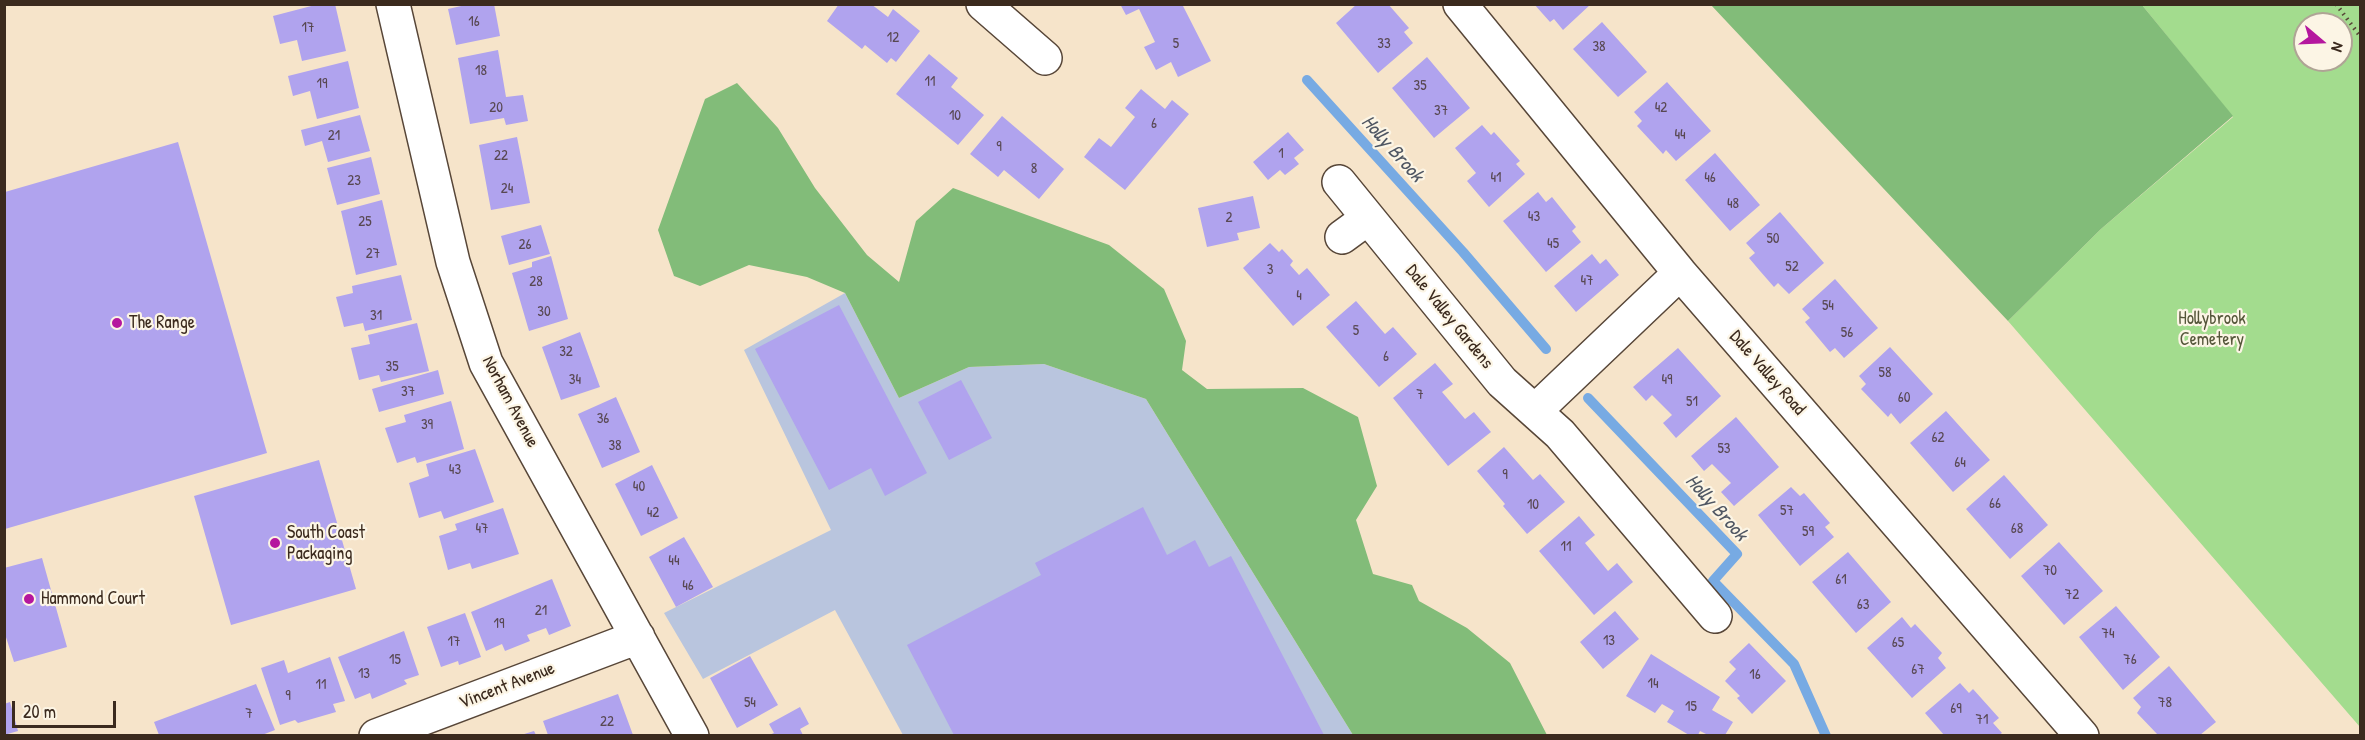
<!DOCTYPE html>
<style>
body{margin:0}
#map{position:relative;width:2365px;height:740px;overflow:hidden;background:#f6e4ca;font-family:"Patrick Hand",sans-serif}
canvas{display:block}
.frame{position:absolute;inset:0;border:6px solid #3b2a1e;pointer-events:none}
.north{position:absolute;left:2293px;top:12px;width:60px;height:60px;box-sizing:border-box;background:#fcf5e5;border:2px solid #afa495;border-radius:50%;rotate:109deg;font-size:16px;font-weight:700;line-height:24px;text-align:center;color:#3b2a1e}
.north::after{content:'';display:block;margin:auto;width:21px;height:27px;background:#b5179e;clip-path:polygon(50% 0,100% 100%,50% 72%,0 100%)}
.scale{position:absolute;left:12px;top:701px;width:104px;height:27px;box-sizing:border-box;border:3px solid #3b2a1e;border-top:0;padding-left:8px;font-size:18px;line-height:21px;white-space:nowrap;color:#3b2a1e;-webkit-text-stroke:4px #fcf5e5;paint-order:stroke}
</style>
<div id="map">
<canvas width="2365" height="740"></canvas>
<div class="frame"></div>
<div class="north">N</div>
<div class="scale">20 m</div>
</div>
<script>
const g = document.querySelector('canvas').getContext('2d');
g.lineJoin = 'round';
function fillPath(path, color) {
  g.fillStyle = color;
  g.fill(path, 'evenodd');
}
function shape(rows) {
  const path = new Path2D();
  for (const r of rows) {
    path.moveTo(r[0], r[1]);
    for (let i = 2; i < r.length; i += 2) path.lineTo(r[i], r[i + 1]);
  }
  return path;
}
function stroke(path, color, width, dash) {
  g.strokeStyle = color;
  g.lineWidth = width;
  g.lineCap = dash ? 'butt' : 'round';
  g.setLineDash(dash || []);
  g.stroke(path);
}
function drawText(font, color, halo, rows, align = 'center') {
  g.font = font + ' "Patrick Hand",sans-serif';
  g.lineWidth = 4.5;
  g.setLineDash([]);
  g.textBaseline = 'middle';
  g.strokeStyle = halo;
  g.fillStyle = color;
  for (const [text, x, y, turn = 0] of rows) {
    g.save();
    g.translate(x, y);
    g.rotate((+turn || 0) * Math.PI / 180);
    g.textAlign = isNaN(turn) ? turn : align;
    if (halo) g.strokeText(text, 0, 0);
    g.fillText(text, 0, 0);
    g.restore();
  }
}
const industrial = shape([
 [845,293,899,398,969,367,1044,364,1146,399,1353,735,903,735,835,610,703,679,664,613,831,530,744,350]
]);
const green = shape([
 [2142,5,2360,5,2360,727,2008,321,2101,229,2233,117],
 [2305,24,2341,24,2341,60,2305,60]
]);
const forest = shape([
 [1711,5,2142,5,2233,116,2101,229,2008,321],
 [737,83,778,128,815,188,867,255,899,282,916,221,953,188,1109,245,1164,289,1186,341,1182,370,1207,389,1303,388,1358,417,1377,486,1356,520,1373,574,1412,585,1419,601,1467,628,1510,663,1547,735,1353,735,1146,399,1044,364,969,367,899,398,845,293,807,277,749,265,700,286,674,276,658,230,705,99]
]);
const stream = shape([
 [1307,80,1463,252,1546,349],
 [1588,398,1737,554,1713,581,1794,664,1826,736]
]);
const building = shape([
 [319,4,335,4,346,51,302,61,297,40,280,44,273,16],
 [470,4,494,4,500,36,456,45,448,9],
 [839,4,871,4,888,17,893,9,920,31,896,62,891,58,887,63,865,45,862,49,827,21],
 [1120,4,1182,4,1211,61,1178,77,1171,62,1156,70,1144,47,1155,42,1139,9,1126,15],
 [1357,4,1388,4,1409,28,1404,32,1413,43,1378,73,1336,23],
 [1534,4,1591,4,1563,30,1554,19,1550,22],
 [1602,22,1647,72,1618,97,1573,49],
 [498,50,506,97,523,95,528,121,506,125,504,118,470,124,458,58],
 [929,54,958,78,951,87,984,115,958,145,896,94],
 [1427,57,1470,108,1434,138,1392,88],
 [348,61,359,108,317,119,310,91,293,96,288,76],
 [1667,82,1711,131,1676,161,1666,150,1663,154,1637,126,1642,121,1634,112],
 [1141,89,1165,109,1172,100,1189,114,1125,190,1084,157,1099,138,1111,147,1135,117,1125,108],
 [360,115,370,151,328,162,322,141,305,146,301,130],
 [1002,116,1064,169,1039,199,1004,170,998,177,970,154],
 [1482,125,1491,135,1494,132,1520,161,1516,164,1525,174,1489,207,1467,181,1476,173,1455,148],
 [1288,132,1304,150,1294,158,1299,164,1285,175,1280,170,1268,180,1253,162],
 [517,137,530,203,491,210,479,145],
 [178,142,267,453,5,529,5,192],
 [1715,153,1760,205,1730,231,1685,180],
 [371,157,380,194,337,205,327,168],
 [1538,192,1546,202,1552,197,1576,227,1572,231,1581,242,1546,272,1503,221],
 [1253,196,1260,228,1237,233,1239,240,1207,247,1198,208],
 [382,200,397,265,356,275,341,211],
 [1780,212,1824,263,1789,294,1778,283,1774,287,1760,271,1749,258,1755,253,1746,243],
 [541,225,550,254,509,265,501,236],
 [1270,243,1279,252,1282,249,1293,261,1290,265,1299,275,1307,268,1330,295,1293,326,1243,268],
 [1592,254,1600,264,1606,259,1619,275,1576,312,1554,286],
 [551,256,568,319,529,331,512,273,532,267,532,262],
 [401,275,412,320,365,331,363,323,344,327,336,297,353,293,352,286],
 [1835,279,1878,328,1844,358,1835,348,1830,352,1805,322,1810,318,1802,309],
 [1356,301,1385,334,1393,327,1417,354,1379,387,1326,327],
 [839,305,927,473,885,496,871,468,829,490,755,349],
 [417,323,429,371,381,382,379,375,359,380,351,348,370,344,368,335],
 [580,332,600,387,561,400,542,347],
 [1890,347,1933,394,1900,424,1891,413,1888,417,1861,389,1866,384,1859,376],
 [1678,348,1721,396,1676,438,1663,423,1672,415,1652,395,1646,401,1633,387],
 [1435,363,1453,384,1442,392,1465,419,1474,412,1491,432,1448,466,1393,398],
 [438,370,444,394,379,412,372,389],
 [961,380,992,438,949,460,918,402],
 [616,397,640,452,602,468,578,414],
 [451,401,464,449,417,463,415,457,397,463,385,428,406,422,404,415],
 [1946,411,1990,460,1953,492,1910,443],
 [1736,417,1779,467,1734,506,1721,492,1731,483,1712,464,1704,471,1691,456],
 [1504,447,1533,480,1540,474,1565,502,1527,534,1503,506,1505,504,1477,471],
 [475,449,494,502,444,519,441,511,419,518,409,483,429,476,426,464],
 [319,460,356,589,231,625,194,496],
 [652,465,678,518,641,536,615,484],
 [2004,475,2048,525,2010,559,1966,509],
 [1791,487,1800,496,1804,493,1830,523,1825,527,1834,537,1800,566,1758,515],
 [1143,507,1167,555,1195,540,1209,567,1231,556,1324,735,954,735,907,645,1041,575,1035,563],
 [503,508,519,554,472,569,470,563,448,570,439,536,457,530,455,524],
 [1579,516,1595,535,1585,543,1608,571,1617,563,1633,582,1594,615,1539,551],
 [684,537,713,587,676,607,649,557],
 [2059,542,2103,591,2064,625,2021,576],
 [1848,552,1891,602,1856,633,1812,582],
 [42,558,67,647,14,662,4,631,4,568],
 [552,579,571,626,549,635,546,628,527,635,530,641,505,651,502,644,486,651,471,612],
 [2116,606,2160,657,2123,690,2079,637],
 [1615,611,1639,639,1603,669,1580,642],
 [465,613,481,657,459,665,458,661,441,667,427,627],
 [1902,617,1911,628,1915,624,1942,653,1938,658,1946,668,1912,698,1867,648],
 [404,631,419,675,404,680,407,684,372,699,370,693,355,699,338,657],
 [1749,643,1786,681,1752,714,1737,698,1740,696,1725,681,1736,669,1729,662],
 [1651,654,1720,697,1712,710,1733,722,1725,735,1708,735,1700,731,1698,735,1689,735,1667,722,1674,711,1662,704,1655,713,1626,696],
 [750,656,778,705,737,728,710,678],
 [330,657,345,701,333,704,336,712,298,723,295,720,280,725,261,668,284,660,288,673],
 [2169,666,2216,722,2200,735,2158,735,2137,713,2141,707,2133,698],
 [1960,683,1969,693,1973,689,1999,718,1993,723,2002,733,1999,735,1944,735,1925,713],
 [256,684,275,730,262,735,159,735,154,722],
 [618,694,633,735,548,735,543,721],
 [10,702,18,731,4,735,4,704],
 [800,707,809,724,800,729,803,735,769,735,774,733,769,724],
 [534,731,536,735,521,735]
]);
const path = shape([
 [2336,4,2360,36]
]);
const minor = shape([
 [393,4,453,262,486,363,692,736],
 [983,4,1045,58],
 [1460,4,1680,273,2082,736],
 [1339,182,1502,382,1560,434,1715,616],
 [1342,237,1368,218],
 [1535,411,1680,273],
 [376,736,638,637]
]);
const markers = [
 [117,323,6,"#b5179e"],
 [275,543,6,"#b5179e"],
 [29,599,6,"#b5179e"]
];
const numberNames = [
 ["16",474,22],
 ["17",308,28],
 ["12",893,38],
 ["5",1176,44],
 ["33",1384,44],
 ["38",1599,47],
 ["18",481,71],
 ["11",930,82],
 ["19",322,84],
 ["35",1420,86],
 ["20",496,108],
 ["42",1661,108],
 ["37",1441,111],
 ["10",955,116],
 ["6",1154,124],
 ["44",1680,135],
 ["21",334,136],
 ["9",999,147],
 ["1",1281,154],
 ["22",501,156],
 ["8",1034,169],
 ["41",1496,178],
 ["46",1710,178],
 ["23",354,181],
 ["24",507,189],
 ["48",1733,204],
 ["43",1534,217],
 ["2",1229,218],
 ["25",365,222],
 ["50",1773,239],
 ["45",1553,244],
 ["26",525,245],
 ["27",373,254],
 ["52",1792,267],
 ["3",1270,270],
 ["47",1587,281],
 ["28",536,282],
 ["4",1299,296],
 ["54",1828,306],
 ["30",544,312],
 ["31",376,316],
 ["5",1356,331],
 ["56",1847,333],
 ["32",566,352],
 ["6",1386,357],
 ["35",392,367],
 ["58",1885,373],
 ["34",575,380],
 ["49",1667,380],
 ["37",408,392],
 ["7",1420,395],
 ["60",1904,398],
 ["51",1692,402],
 ["36",603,419],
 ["39",427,425],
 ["62",1938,438],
 ["38",615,446],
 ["53",1724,449],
 ["64",1960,463],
 ["43",455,470],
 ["9",1505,475],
 ["40",639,487],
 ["66",1995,504],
 ["10",1533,505],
 ["57",1787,511],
 ["42",653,513],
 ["47",482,529],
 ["68",2017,529],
 ["59",1808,532],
 ["11",1566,547],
 ["44",674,561],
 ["70",2050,571],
 ["61",1841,580],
 ["46",688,586],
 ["72",2072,595],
 ["63",1863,605],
 ["21",541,611],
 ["19",499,624],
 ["74",2108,634],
 ["13",1609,641],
 ["17",454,642],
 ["65",1898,643],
 ["15",395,660],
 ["76",2130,660],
 ["67",1918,670],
 ["13",364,674],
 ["16",1755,675],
 ["14",1653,684],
 ["11",321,685],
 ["9",288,696],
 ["54",750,703],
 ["78",2165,703],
 ["15",1691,707],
 ["69",1956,709],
 ["7",249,714],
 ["71",1982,720],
 ["22",607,722]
];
const streetNames = [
 ["Dale Valley Gardens",1449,317,51],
 ["Dale Valley Road",1767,373,49],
 ["Norham Avenue",510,402,62],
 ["Vincent Avenue",507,686,-21]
];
const parkNames = [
 ["Hollybrook",2212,319],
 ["Cemetery",2212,340]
];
const poiNames = [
 ["The Range",129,323],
 ["South Coast",287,533],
 ["Packaging",287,554],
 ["Hammond Court",41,599]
];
const waterNames = [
 ["Holly Brook",1392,149,48],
 ["Holly Brook",1716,508,48]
];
fillPath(industrial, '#b9c5de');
fillPath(green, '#a3dc8e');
fillPath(forest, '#82bc79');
stroke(stream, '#77aae3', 10);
fillPath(building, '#b0a3ee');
stroke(minor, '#574638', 36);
stroke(path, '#574638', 4, [1.5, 4.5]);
stroke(minor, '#fff', 33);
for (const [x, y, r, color] of markers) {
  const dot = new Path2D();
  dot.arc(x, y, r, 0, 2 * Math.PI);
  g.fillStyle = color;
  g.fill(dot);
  stroke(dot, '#fcf5e5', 2);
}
drawText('15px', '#584852', null, numberNames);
drawText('18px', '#3b2a1e', '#fcf5e5', streetNames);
drawText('18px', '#55563a', '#fcf5e5', parkNames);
drawText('18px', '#3b2a1e', '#fcf5e5', poiNames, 'left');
drawText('italic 20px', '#505763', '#fcf5e5', waterNames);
</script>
